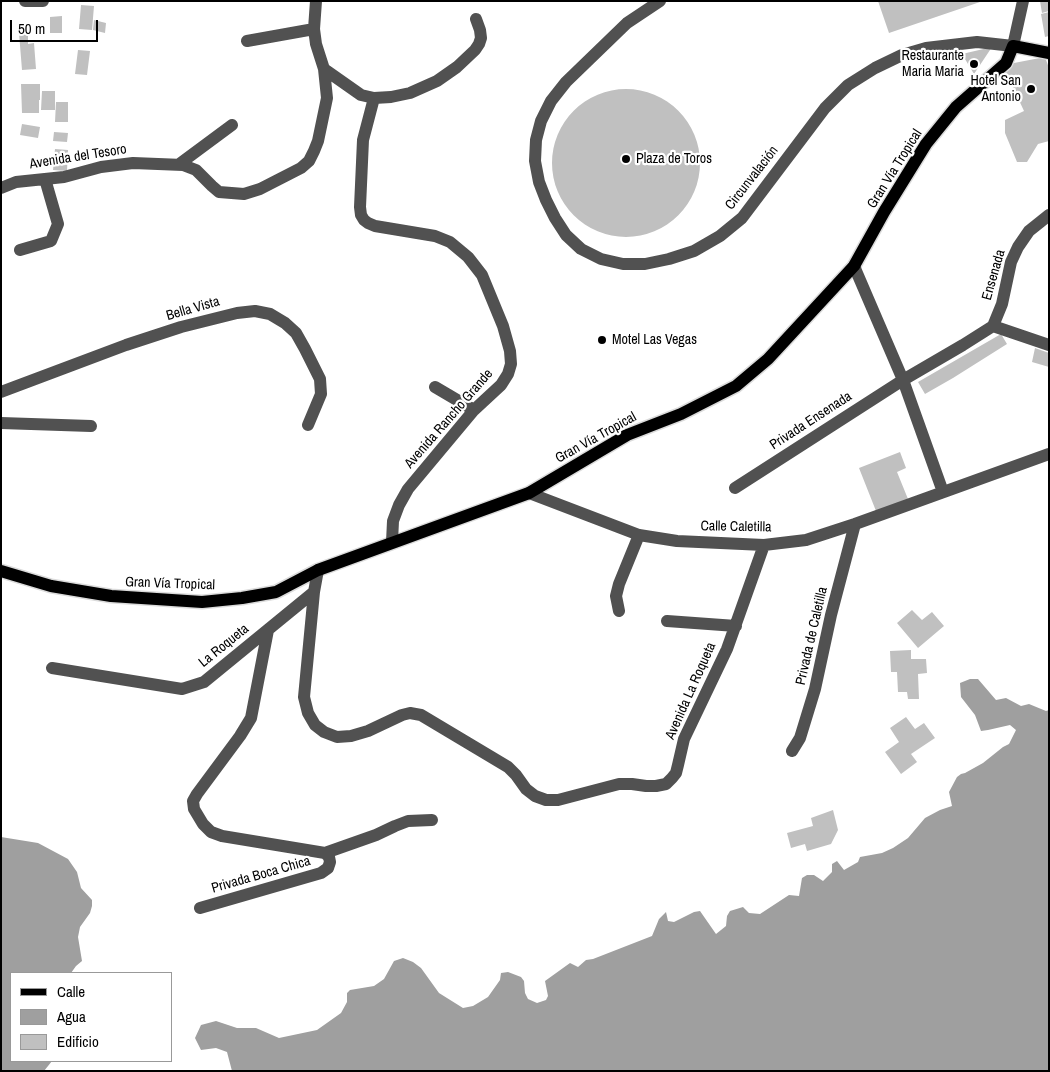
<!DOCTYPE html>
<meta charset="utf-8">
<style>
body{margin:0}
#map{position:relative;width:1050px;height:1072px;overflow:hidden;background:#fff;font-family:"Archivo Narrow",sans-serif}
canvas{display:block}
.frame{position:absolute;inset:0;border:2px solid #000;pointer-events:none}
.legend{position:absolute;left:10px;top:972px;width:162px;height:90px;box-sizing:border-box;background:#fff;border:1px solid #999;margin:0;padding:6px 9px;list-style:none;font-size:15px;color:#000}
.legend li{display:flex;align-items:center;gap:10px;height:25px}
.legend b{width:25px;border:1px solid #999}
.scale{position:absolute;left:10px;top:20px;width:88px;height:22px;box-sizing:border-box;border:2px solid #000;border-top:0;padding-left:6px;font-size:15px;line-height:18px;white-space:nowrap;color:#000;-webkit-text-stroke:4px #fff;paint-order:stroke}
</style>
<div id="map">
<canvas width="1050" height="1072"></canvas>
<div class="frame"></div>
<ul class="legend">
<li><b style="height:6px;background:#000"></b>Calle</li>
<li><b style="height:14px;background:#9f9f9f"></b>Agua</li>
<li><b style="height:14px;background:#c0c0c0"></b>Edificio</li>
</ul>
<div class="scale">50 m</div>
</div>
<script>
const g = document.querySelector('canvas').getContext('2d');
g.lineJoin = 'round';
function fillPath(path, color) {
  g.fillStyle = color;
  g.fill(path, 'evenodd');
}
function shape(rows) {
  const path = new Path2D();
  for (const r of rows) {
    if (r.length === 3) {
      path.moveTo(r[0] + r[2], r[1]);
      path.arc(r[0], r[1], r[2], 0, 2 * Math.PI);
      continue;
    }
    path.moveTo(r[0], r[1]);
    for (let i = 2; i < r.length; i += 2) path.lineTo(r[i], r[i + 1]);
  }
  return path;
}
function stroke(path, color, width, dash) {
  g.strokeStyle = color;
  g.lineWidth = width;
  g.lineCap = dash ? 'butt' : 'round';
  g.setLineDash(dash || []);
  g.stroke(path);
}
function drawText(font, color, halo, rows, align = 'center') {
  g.font = font + ' "Archivo Narrow",sans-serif';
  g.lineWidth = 4.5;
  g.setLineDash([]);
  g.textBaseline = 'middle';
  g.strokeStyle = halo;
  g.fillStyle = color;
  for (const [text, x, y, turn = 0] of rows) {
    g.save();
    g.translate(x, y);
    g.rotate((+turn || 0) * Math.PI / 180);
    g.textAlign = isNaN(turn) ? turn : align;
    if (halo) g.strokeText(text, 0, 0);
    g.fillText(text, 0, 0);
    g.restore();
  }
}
const water = shape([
 [970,679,978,679,996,700,1006,698,1021,706,1029,704,1046,711,1049,710,1049,1071,232,1071,227,1052,216,1048,201,1050,195,1038,201,1025,216,1021,237,1028,256,1028,279,1038,317,1030,341,1013,347,1002,347,993,350,990,374,986,384,979,394,961,403,958,413,962,421,968,439,993,463,1008,473,1006,488,997,500,980,501,973,508,972,521,977,524,981,525,993,528,999,537,1003,546,1000,548,996,545,981,570,963,578,967,586,960,593,959,652,936,659,919,666,912,668,921,674,922,694,912,700,911,716,934,726,926,727,916,730,911,743,907,749,913,760,914,789,895,799,896,802,878,807,875,814,875,823,881,832,872,832,864,837,861,844,870,858,862,860,857,882,853,893,848,908,838,925,818,940,810,952,806,949,792,957,777,961,774,965,773,983,763,1003,747,1009,744,1016,730,1010,725,988,730,981,731,975,715,961,697,960,683],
 [1,837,38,843,68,859,77,872,81,888,92,900,92,906,90,913,80,927,78,937,82,961,76,966,71,973,11,973,11,1061,52,1061,44,1071,1,1071]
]);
const building = shape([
 [878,1,980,1,980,2,889,33],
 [1040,1,1049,1,1049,11,1042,13],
 [81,5,94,6,92,30,79,29],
 [1049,12,1049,36,1045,37,1041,14],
 [62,16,62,33,50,33,50,17],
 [94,20,106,23,105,33,93,30],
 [28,32,28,44,34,43,36,69,22,70,19,33],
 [992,47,974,74,962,54],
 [78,50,90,51,87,75,75,74],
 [1045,57,1049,68,1049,141,1038,144,1027,162,1017,162,1005,133,1005,120,1024,111,1004,68,1014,63],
 [21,84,40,84,40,100,29,100,39,100,39,113,22,113],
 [626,163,74],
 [42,91,55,91,55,110,41,110],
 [56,102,68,102,68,122,55,122],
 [22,124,40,127,38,138,20,135],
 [54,132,68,133,67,142,53,141],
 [55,149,68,150,67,171,53,170],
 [1001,334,1007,344,953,378,925,394,918,382],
 [1035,348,1049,353,1049,367,1032,362],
 [900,452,906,468,897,472,908,499,876,511,859,468],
 [912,610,922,620,932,612,944,626,918,648,897,623],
 [911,650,911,659,926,659,927,673,918,674,919,699,908,699,907,692,898,692,897,672,891,672,890,651],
 [906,717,915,729,924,723,935,738,911,754,917,762,901,774,885,752,899,742,890,728],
 [833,810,838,830,831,844,807,851,805,844,791,848,787,833,813,826,811,818]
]);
const minor = shape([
 [25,1,43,1],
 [660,1,627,23,566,82,551,101,541,121,536,140,535,161,539,182,546,200,555,218,566,235,581,249,601,259,623,264,645,264,669,259,694,251,720,236,742,218,825,108,848,85,875,68,902,55,926,48,977,42,1013,46,1023,1],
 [247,41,314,29],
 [324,69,361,95,374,98,363,140,360,207,361,215,364,220,368,223,375,226,435,236,450,242,468,257,482,275,503,326,510,351,511,364,508,374,501,385,474,410,408,489,399,505,393,521,392,542],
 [374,98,391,97,410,93,437,81,457,67,475,50,479,44,481,38,480,30,476,19],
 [178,165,232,125],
 [1,188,16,182,64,177,101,167,133,163,183,165,196,170,212,186,219,192,244,194,260,189,301,168,309,161,314,151,318,141,327,98,324,69,316,44,314,29,316,1],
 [20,250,51,241,58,224,45,179],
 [854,266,903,380,943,492],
 [993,326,1049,345],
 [435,387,474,410],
 [1,392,126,345,181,327,237,313,255,311,270,314,285,323,296,333,305,349,320,379,321,394,308,425],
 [1,423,91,426],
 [735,488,903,380,963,345,993,326,1002,304,1011,262,1018,247,1029,231,1049,215],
 [529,493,639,535,677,541,764,545,806,540,855,524,1049,454],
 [318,570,314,592,304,697,308,713,315,725,324,732,337,737,351,736,368,731,402,715,410,713,421,715,508,767,516,775,526,789,535,796,546,800,558,800,619,784,632,784,646,786,656,786,666,784,672,778,676,773,678,765,684,739,727,649,764,545],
 [619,611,616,596,619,584,639,535],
 [667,621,736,626],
 [52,668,182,689,204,682,314,592],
 [792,751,800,738,815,689,831,615,855,524],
 [325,853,376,835,395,826,408,821,432,820],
 [200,908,321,873,328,868,330,862,329,857,325,853,222,836,211,832,203,824,194,809,193,801,197,794,240,736,251,718,268,630]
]);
const major = shape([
 [1013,46,1049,53],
 [1,571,51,586,111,596,202,602,242,598,276,592,318,570,529,493,627,435,681,414,736,386,768,359,854,266,884,212,926,144,956,107,1006,63,1013,46]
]);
const markers = [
 [974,64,5,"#000"],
 [1031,89,5,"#000"],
 [626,159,5,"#000"],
 [602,340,5,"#000"]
];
const poiNames = [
 ["Restaurante",964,56],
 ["Maria Maria",964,72],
 ["Hotel San",1021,81],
 ["Antonio",1021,97],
 ["Plaza de Toros",636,159,"left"],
 ["Motel Las Vegas",612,340,"left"]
];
const streetNames = [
 ["Avenida del Tesoro",78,157,-9],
 ["Gran Vía Tropical",895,169,-58],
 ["Circunvalación",752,178,-52],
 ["Ensenada",994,275,-74],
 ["Bella Vista",193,309,-16],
 ["Avenida Rancho Grande",449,419,-49],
 ["Privada Ensenada",811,421,-33],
 ["Gran Vía Tropical",596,438,-29],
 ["Calle Caletilla",736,527,1],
 ["Gran Vía Tropical",170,584,2],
 ["Privada de Caletilla",812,636,-77],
 ["La Roqueta",224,646,-39],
 ["Avenida La Roqueta",691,691,-66],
 ["Privada Boca Chica",261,875,-16]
];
fillPath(water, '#9f9f9f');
fillPath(building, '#c0c0c0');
stroke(major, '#dbdbdb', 15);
stroke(minor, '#515151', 12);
stroke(major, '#000', 12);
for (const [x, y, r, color] of markers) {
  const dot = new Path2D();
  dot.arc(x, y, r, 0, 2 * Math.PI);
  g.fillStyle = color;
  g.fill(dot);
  stroke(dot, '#fff', 2);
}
drawText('14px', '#000', '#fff', poiNames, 'right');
drawText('14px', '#000', '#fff', streetNames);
</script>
